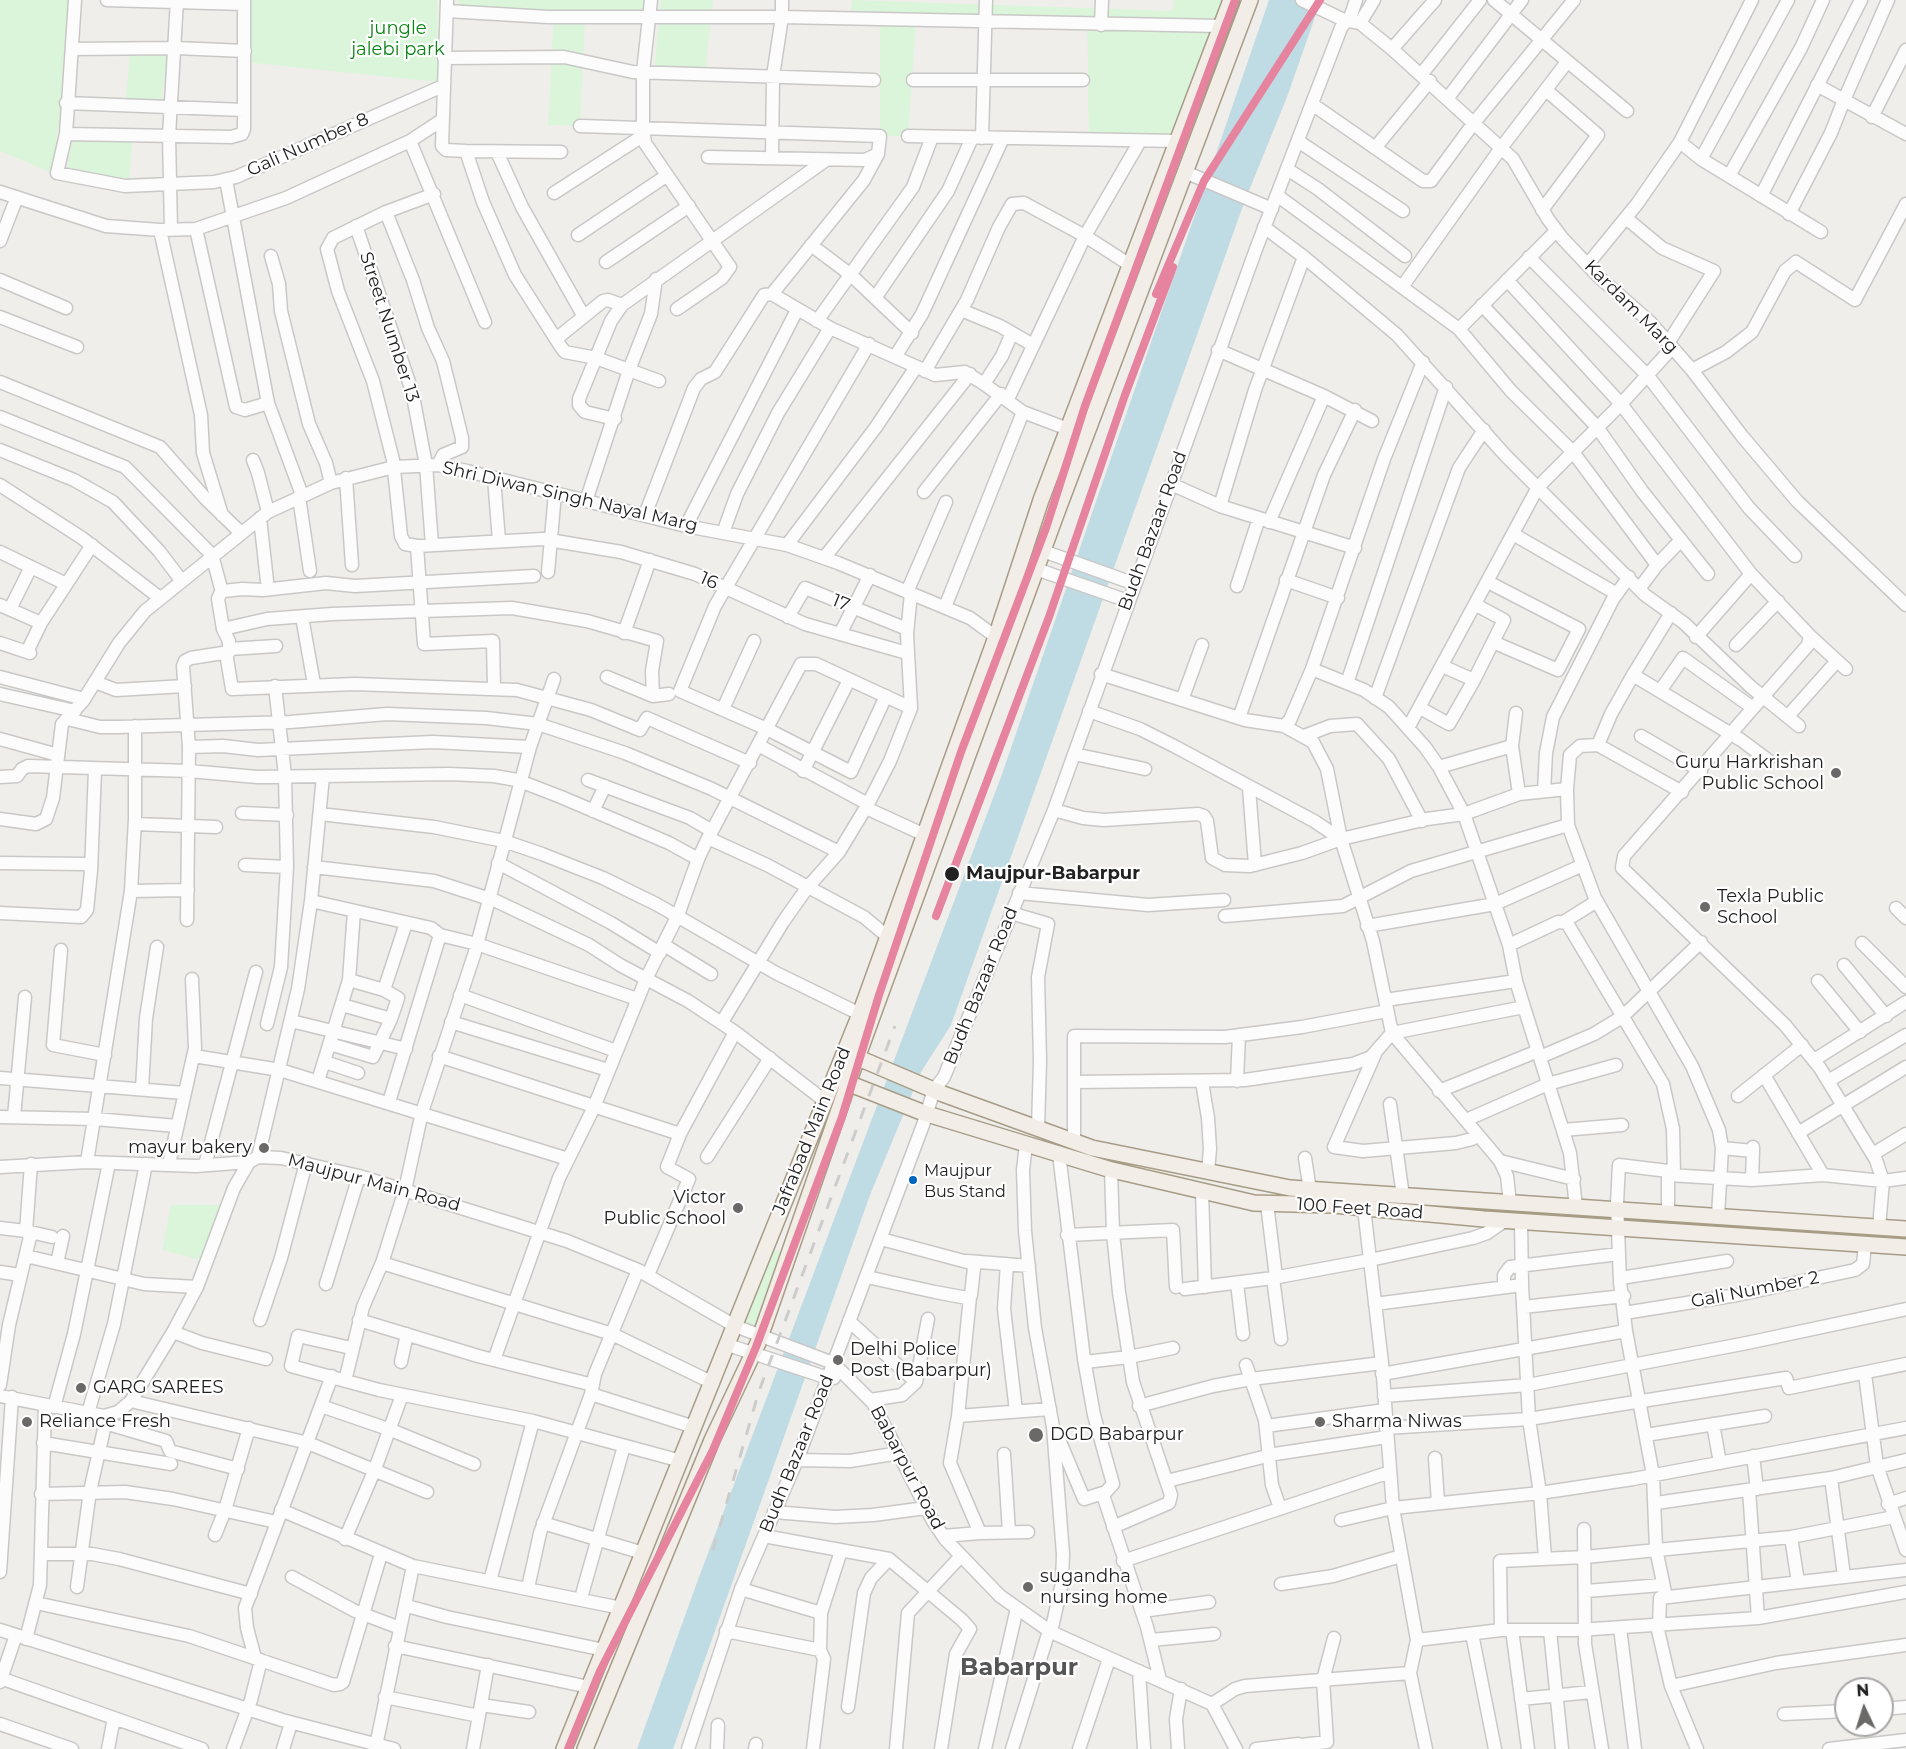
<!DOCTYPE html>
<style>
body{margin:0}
#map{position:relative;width:1906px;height:1749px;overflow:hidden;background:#f0eeeb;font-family:Montserrat,sans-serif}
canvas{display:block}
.north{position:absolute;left:1834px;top:1677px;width:60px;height:60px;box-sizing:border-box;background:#fff;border:2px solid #a7a7a7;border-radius:50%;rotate:356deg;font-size:16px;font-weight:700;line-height:24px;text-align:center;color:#222}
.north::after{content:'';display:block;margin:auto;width:21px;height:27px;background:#6a6968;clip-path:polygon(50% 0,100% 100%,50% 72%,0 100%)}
</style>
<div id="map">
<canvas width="1906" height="1749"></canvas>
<div class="north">N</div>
</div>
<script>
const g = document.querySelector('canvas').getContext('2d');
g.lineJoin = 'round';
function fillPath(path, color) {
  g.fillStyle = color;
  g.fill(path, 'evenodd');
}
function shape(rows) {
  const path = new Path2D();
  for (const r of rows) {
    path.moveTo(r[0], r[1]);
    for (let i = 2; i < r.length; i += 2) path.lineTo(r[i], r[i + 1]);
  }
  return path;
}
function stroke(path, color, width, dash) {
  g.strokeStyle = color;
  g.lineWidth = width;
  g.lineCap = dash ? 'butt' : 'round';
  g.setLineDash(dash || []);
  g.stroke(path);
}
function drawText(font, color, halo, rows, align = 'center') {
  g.font = font + ' Montserrat,sans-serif';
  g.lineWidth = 4.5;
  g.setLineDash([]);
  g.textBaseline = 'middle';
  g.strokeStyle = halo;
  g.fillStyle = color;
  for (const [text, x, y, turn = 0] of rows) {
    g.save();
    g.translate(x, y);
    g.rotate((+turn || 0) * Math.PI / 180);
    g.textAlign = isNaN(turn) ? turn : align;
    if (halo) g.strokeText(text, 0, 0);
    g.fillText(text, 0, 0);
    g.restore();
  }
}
const park = shape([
 [0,0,71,0,72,29,52,173,0,151],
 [248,0,437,0,438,82,245,62],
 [458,0,653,0,651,17,585,17,580,126,548,125,554,15,458,12],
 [661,0,713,0,705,74,654,72],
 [852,0,1172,11,1174,0,1225,0,1177,141,1089,139,1087,13,1083,25,916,20,908,136,880,136,880,20,850,19],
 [168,53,161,100,126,99,130,54],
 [71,138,132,141,129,180,67,172],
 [171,1205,229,1205,204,1261,162,1250],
 [757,1245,784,1253,755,1336,730,1316]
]);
const water = shape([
 [1269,0,1321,0,1287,97,1244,203,951,1025,921,1072,870,1195,673,1749,637,1749,699,1577,1001,777]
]);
const minor = shape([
 [75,0,66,134,231,137,242,134,244,129,244,0],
 [107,0,244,4],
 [447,0,442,146,446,150,466,151,561,152],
 [651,0,643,72,643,128,645,143,730,267,722,278,677,309],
 [1302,0,1346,21],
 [1494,0,1627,111],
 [447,11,548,17,782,17,1221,26],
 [1349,21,1360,23,1392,49,1513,159,1548,219,1563,239,1599,277,1650,322,1692,370,1742,436,1797,501,1906,605],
 [1349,21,1356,0],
 [1360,23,1374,0],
 [1101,25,1102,0],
 [72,49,176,48,245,51],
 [1392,49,1435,0],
 [444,58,564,57,633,72,874,80],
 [1421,75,1480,0],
 [913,80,1083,80],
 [1817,85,1844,100,1888,0],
 [1447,99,1522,0],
 [66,103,244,110],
 [1312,104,1423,181,1431,181,1473,124,1574,0],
 [1872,117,1906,50],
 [580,126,880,136,878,154,865,160,708,157],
 [66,134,57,173,125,186,214,182,236,177,443,86],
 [908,136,1177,141],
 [982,138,986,0],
 [410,141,485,322],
 [1298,141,1403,211],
 [1680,142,1701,159,1821,232],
 [1375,148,1430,81],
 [466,151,483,202,515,275,561,347,565,352,596,358,659,381],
 [497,152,522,207,583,315],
 [772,158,773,76,782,17,782,0],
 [1701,159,1788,0],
 [1287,169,1318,189,1405,256],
 [1185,172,1272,209],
 [1729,176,1801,48,1823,0],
 [226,180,268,403,302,495],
 [0,192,106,226,160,230,196,229,286,198,410,141,442,120],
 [554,193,644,135],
 [434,194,386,212,333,238,327,249,338,291,373,381,393,460,401,536,405,544,417,546,543,539,621,552,695,574,805,624,907,653],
 [1278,196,1459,329,1511,391,1573,452,1657,565,1681,540],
 [1761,196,1861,0],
 [1542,210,1598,135,1546,90],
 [386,212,413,280,428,328,443,361,462,438,462,447,443,455,438,465],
 [1789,214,1831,133,1844,100,1906,134],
 [1626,218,1662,248,1714,271,1668,343],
 [356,226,412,391,426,465,432,545],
 [1264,227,1304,257,1397,335,1506,456,1645,595,1684,623,1751,687,1799,726],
 [196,229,236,407,245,410,268,403],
 [160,230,201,415,203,453,222,515],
 [171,230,169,136,177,0],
 [578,235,666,176],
 [0,241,17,197],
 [811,245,851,275,912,333],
 [271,256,279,284,281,311,309,424,326,463,331,483],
 [1529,257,1648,376,1749,508,1795,556],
 [606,262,689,206],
 [1588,264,1637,204,1680,142,1752,0],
 [0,280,66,308],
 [1402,287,1501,148,1567,62],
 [772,294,864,180,878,154],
 [875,298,948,191,972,138],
 [1482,305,1597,427,1642,491,1708,574],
 [961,310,1000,326,1033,345],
 [0,317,77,347],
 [817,321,913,187,932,137],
 [1459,329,1556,231],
 [556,339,603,301,608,300,622,305],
 [869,344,715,606,680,691,767,729,851,772,886,696],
 [1672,348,1621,404,1751,574,1810,636,1808,645,1624,856,1622,868,1785,1025,1820,1068,1876,1160,1883,1181,1879,1227],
 [1218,350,1324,396,1372,421],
 [895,357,922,314,1003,138],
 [1692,370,1726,352,1752,332,1785,271,1796,262,1855,300,1906,204],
 [925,371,967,300,999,227,1012,204,1024,203,1085,236,1130,265],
 [0,382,160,447,206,499,240,532],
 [984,384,1023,412,1068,429],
 [1008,399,1085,236,1140,141],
 [0,417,125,467,212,555,222,592],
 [615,419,585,412,579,405,579,399,611,321,622,305,826,160],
 [0,450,74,480,113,502,159,551,181,580],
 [253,460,258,473,268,512],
 [346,478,352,565],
 [494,478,499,541],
 [1171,484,1220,506,1355,548],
 [0,485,82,538,160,598],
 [924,492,1001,394],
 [299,497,310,571],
 [586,501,629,370,651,314,656,279],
 [1220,506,1255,390,1304,257],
 [645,515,694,388,701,379,715,372,764,295,772,294,830,328,935,375,965,372,984,384,1002,356,1012,333],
 [260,518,267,581],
 [1269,522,1324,396],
 [686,526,797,310],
 [723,533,737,494,778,413,830,328],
 [1513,534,1617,594],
 [787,545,876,427,916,367],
 [417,546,424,644,493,641,494,689],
 [1043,551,1135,584],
 [0,552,64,583],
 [824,558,970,374],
 [1036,569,1128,601],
 [548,572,555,493],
 [1286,580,1338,598],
 [1488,582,1579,629,1558,670,1493,642],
 [1237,586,1259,518],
 [1639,589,1657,565],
 [907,592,946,502],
 [0,605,41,623,92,545],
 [945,607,1023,412],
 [10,609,31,567],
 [1671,613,1633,675,1741,740,1768,760],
 [302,617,314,684],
 [788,617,805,588,907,629],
 [223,629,267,619,332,614,512,608,587,621,657,641,652,671,653,696,607,677],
 [624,633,650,560],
 [840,634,870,575],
 [1810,636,1846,669],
 [1696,637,1751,574],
 [0,643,30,653],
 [1736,645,1778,601],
 [229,649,276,646],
 [27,652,41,623],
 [226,653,232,689,355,684,517,690,591,710,640,730,647,718,750,763],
 [1442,666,1474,680],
 [1312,669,1364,690,1389,707,1425,747,1439,767,1464,814,1509,945,1516,981,1385,1000],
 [1101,674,1245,720,1284,726,1313,742,1327,769,1341,839],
 [0,677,84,699],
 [95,682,116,690,185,686],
 [1347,683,1446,387],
 [1660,691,1683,658,1753,708],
 [0,694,75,711],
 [653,696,669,694],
 [1375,698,1459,468,1484,430],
 [1182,700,1202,645],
 [1420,708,1449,724,1474,680,1504,620,1476,605],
 [723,709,754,641],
 [1089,711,1140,729,1174,746,1314,821,1341,839,1373,941,1392,1033,1500,1161,1507,1176,1510,1203],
 [1516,713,1512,746,1519,794],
 [1788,716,1837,661],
 [1239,718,1324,475,1355,410],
 [68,719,100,727,118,727,290,722,387,714,486,718,538,724,625,753,712,789,839,852],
 [1284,726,1290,720,1312,669,1384,459,1423,362],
 [1408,728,1538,487,1621,404,1507,280],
 [1304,736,1330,726,1357,724,1389,759,1422,821],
 [1641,736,1701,771],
 [0,739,58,755],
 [758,745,868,804],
 [1598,745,1611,714,1633,675],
 [189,747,223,746,258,750,433,742,530,747],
 [1074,754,1145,769],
 [1439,767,1512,746],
 [803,771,849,680],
 [0,777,17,776,22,769,28,766,189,771,257,777,449,774,494,776,517,780,561,797,669,843,698,859],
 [588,780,690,818,712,831,708,838,767,865,864,917,888,937],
 [1249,788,1255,865],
 [1544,791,1546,753,1553,717,1613,599,1629,577],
 [1682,792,1598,745,1580,746,1570,755,1567,789,1568,825,1595,898,1692,1066,1719,1130,1722,1148,1718,1216],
 [866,808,925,835],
 [1054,810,1083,818,1104,820,1198,814,1204,816,1207,821,1212,858,1225,865,1250,866,1302,853,1341,839,1427,819,1464,814,1519,794,1567,789],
 [593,811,605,786],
 [242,813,287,815],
 [320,814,434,827,504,841,542,854,603,878,656,904,776,973,860,1014],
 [0,819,36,824,46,819,53,798,62,724,83,701,119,643,145,611,268,512,331,483,394,467,438,465,467,471,686,526,787,545,838,563,970,618,996,637],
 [135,824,216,827],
 [712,831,801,664,816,664,911,708],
 [0,863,85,864,89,865,91,871,87,910,81,917,0,913],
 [498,863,611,923,660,953],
 [245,865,287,867],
 [314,867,434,881,496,901,589,945,620,965,688,1001,735,1032,825,1101],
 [91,871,95,770],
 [131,891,188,890],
 [1019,893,1148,905,1224,900],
 [311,901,431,928,440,935,389,1102],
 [1896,908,1906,918],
 [1011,913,1048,924,1038,977,1040,1061,1038,1129],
 [1225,916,1343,906,1411,871,1568,825],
 [187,920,189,747,183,666,185,661,191,658,229,652,229,641,223,629,218,599,220,594,224,591,242,589,263,590,326,583,355,586,534,576],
 [1565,921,1597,901],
 [1367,926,1495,904,1583,865],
 [440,935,477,944,637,999],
 [1862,943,1906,987],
 [664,945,711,974],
 [1509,945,1558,922,1567,923,1663,1084,1673,1129,1674,1175],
 [61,950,53,1045,105,1055],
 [1844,965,1886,1016],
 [349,980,354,911],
 [1818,981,1860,1032],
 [384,990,398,998,391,1019],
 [460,995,616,1051],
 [1524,1007,1570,1153,1576,1207],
 [291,1021,406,1049],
 [451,1022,608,1070],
 [722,1022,783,922,807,888,839,852,868,804,890,761,911,708,907,634,911,593],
 [267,1024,281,967,287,867,285,776,275,686],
 [330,1044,373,1057,391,1019,342,1005],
 [1375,1054,1334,1147,1363,1151,1456,1143,1472,1139,1478,1135],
 [194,1056,280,1070,568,1159],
 [439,1056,680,1134,735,1032],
 [1540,1057,1594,1034,1622,1017,1701,942],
 [1814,1060,1906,1002],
 [325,1062,358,1073],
 [1764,1075,1823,1175],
 [0,1078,184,1093],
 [318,1081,349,980,384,990,406,923],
 [1237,1081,1239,1035],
 [1828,1081,1906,1035],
 [1075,1082,1245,1080,1353,1064,1371,1057,1392,1033,1524,1007,1516,981],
 [1202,1082,1208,1118,1210,1149,1208,1171],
 [142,1089,146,1018,157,947],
 [1439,1091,1538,1051],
 [1738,1096,1802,1045],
 [1390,1104,1403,1196],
 [0,1117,95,1119,177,1126],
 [14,1117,25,997],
 [1466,1120,1548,1084,1616,1065],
 [1563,1130,1622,1125],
 [1798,1133,1906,1067],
 [1074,1142,1074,1036,1225,1037,1302,1027,1387,1011],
 [1026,1144,1023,1170,1025,1231,1035,1328,1053,1427,1063,1554,1062,1583,1051,1632],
 [1722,1148,1753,1151,1753,1147],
 [1059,1154,1084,1359,1094,1415,1113,1484,1103,1495,1147,1627,1160,1680],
 [1873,1154,1906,1134],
 [258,1157,298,989,311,901,323,776],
 [707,1157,770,1058],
 [1305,1158,1310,1190],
 [1500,1161,1574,1179],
 [87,1162,131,891,135,819,135,726],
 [31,1164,26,1231,52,1237],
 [169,1164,195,1048,192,979],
 [205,1165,256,972],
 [0,1167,87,1162,196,1166,249,1162],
 [1111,1170,1113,1233,1119,1292,1133,1382,1171,1495,1169,1503,1113,1527],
 [1668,1175,1752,1180,1823,1175,1883,1181,1906,1178],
 [1752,1180,1753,1151],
 [1202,1191,1205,1287],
 [1267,1204,1276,1277],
 [1364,1208,1382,1363,1393,1508,1417,1640,1410,1673,1426,1749],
 [0,1228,26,1231,30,1237,9,1325,0,1385],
 [1067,1235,1173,1230,1176,1287],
 [26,1256,144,1284,197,1287],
 [967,1261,1029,1266],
 [57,1263,63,1236],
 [382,1263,612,1334,713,1383],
 [1007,1264,1004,1309,1016,1411],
 [638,1270,595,1374,591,1394,694,1427],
 [0,1272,20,1275],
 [648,1275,689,1179,667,1167,680,1134],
 [867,1277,935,1292,967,1298,971,1295,974,1268,971,1263,881,1239],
 [1273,1278,1281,1339],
 [1621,1278,1727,1261],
 [1237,1283,1243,1334],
 [326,1284,359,1176],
 [1522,1285,1529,1419,1540,1493,1545,1558],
 [1504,1287,1504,1275,1510,1267,1619,1254],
 [1185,1289,1273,1278,1370,1260,1473,1238,1487,1233,1504,1221],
 [1375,1304,1522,1285,1521,1222],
 [1523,1307,1624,1296],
 [1624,1313,1737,1295,1855,1270,1863,1264,1865,1244],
 [260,1320,281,1258,306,1163],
 [359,1320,478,1356,593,1385],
 [849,1321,916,1382],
 [173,1332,202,1343,266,1359],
 [728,1345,828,1378,834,1378],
 [351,1348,298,1336,291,1366,379,1390,533,1421,681,1461],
 [494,1360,559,1178,594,1107,646,979,678,915,698,859,708,838],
 [401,1362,407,1334],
 [1085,1362,1129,1357,1173,1348],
 [1246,1365,1265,1420,1272,1485,1280,1508],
 [1382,1374,1626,1331],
 [1865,1374,1877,1466,1906,1550],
 [345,1381,363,1307,382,1263,405,1190,422,1112,475,952,530,747,554,679],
 [0,1396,104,1416,118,1412,131,1401,173,1332,197,1287,234,1188,249,1162,258,1157,281,1158,359,1176,567,1241,638,1270,735,1326,833,1363,873,1403,933,1521,945,1539,1000,1596,1051,1632,1212,1704,1236,1749],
 [1384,1396,1528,1385,1747,1343,1906,1309],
 [870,1400,902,1395,916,1382,928,1319],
 [131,1401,308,1443,427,1492],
 [321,1406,391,1430,474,1464],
 [1139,1406,1213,1386,1251,1379,1382,1363],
 [54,1407,74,1334,109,1163],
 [88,1413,114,1324,146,1164],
 [958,1416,970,1297],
 [105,1423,166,1441,170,1451,238,1469],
 [1713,1424,1720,1463],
 [1266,1426,1385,1410],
 [1386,1428,1529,1419,1786,1378,1789,1388,1906,1364],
 [1646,1435,1765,1416],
 [1058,1437,1084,1499,1103,1493],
 [43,1443,171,1464],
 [1004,1454,1009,1532],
 [1753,1456,1757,1489],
 [1435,1458,1438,1503],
 [797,1460,850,1461,899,1453],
 [1831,1478,1844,1576],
 [1167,1481,1275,1454,1387,1437],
 [1749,1490,1758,1618],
 [41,1494,125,1492,173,1499,276,1522],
 [1656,1503,1831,1478,1906,1460],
 [1888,1504,1906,1498],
 [281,1510,413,1566,621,1608],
 [774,1512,835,1517,873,1515,926,1508],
 [1341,1520,1393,1508,1540,1493,1633,1479,1906,1428],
 [543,1523,643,1553],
 [1584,1529,1585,1644,1602,1749],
 [980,1533,1028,1532],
 [215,1535,225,1510,249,1428],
 [764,1536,889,1559,962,1620,970,1629,956,1654,941,1749],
 [943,1536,980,1533,950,1463,958,1416,1050,1409],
 [1791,1537,1798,1582],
 [345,1539,375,1469,402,1395],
 [42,1554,92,1554,119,1559,251,1594],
 [1123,1561,1390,1472],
 [0,1572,12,1397],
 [292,1577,355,1611,400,1628],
 [490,1581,533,1421],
 [1281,1584,1333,1576,1401,1556],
 [77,1587,90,1491,107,1416],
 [528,1588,540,1533,591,1394],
 [741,1589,821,1613],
 [1586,1591,1662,1585],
 [1666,1597,1656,1549,1653,1475,1626,1331,1620,1282,1617,1203,1619,1165,1668,1171,1668,1213],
 [581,1598,624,1446],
 [36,1603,189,1636,334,1685,340,1684,343,1682,381,1554],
 [407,1606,447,1617,604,1650],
 [1142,1611,1209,1602],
 [1657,1626,1671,1686,1697,1749],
 [1659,1626,1660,1598,1906,1570],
 [1620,1628,1635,1749],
 [0,1630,282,1720,394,1749],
 [1501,1630,1500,1561,1585,1557,1791,1537,1894,1517],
 [1512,1630,1528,1749],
 [726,1631,820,1650],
 [1550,1631,1562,1749],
 [1472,1634,1495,1749],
 [26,1639,40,1585,45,1405],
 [1151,1640,1214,1634],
 [1417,1640,1501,1630,1578,1630,1758,1618,1906,1592],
 [395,1646,589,1687],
 [255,1658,247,1628,245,1608,332,1376],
 [1139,1671,1144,1749],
 [0,1678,202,1749],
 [0,1682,16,1635],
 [1671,1686,1776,1663,1906,1645],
 [385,1697,479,1716],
 [1521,1699,1591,1692],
 [1212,1704,1235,1689,1245,1686,1410,1673],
 [481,1705,529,1712],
 [848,1707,864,1593,871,1578,889,1559],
 [1882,1709,1906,1707],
 [1784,1714,1846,1711],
 [0,1724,72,1749],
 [1301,1745,1327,1742,1323,1680,1334,1638],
 [376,1746,413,1566],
 [108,1749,114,1718],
 [233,1749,251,1700,261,1660],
 [283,1749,291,1723],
 [473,1749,488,1665],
 [688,1749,741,1589,797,1460,923,1125,934,1090,944,1077,1054,810,1256,249,1341,28,1346,21,1349,21],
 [717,1749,718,1725],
 [755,1749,756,1744],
 [813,1749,824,1659,820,1650,821,1613,841,1551],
 [896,1749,908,1613,960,1557],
 [985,1749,1017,1608],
 [1012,1749,1049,1631],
 [1079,1749,1109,1659],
 [1178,1749,1176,1719,1181,1689],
 [1256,1749,1298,1744,1304,1749],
 [1829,1749,1906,1740]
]);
const major = shape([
 [849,1054,943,1094,1092,1148,1290,1188,1906,1229],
 [840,1080,924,1113,1108,1169,1254,1203,1333,1205,1484,1219,1906,1247],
 [564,1749,860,1014,996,637,1041,500,1231,0],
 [585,1749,712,1440,758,1343,857,1058,1057,512,1250,0]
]);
const rail = shape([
 [713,1550,759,1391,895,1026]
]);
const metro1 = shape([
 [1156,294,1204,181,1320,0],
 [936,916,1049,617,1125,395,1173,267],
 [568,1749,600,1671,713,1450,756,1347,842,1117,879,995,961,752,1046,528,1085,406,1235,0]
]);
const markers = [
 [1836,773,6,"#6a6968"],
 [952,874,8,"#222"],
 [1705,907,6,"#6a6968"],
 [264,1148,6,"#6a6968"],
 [913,1180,5,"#0065bd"],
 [738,1208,6,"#6a6968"],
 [838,1360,6,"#6a6968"],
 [81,1388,6,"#6a6968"],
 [27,1422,6,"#6a6968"],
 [1320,1422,6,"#6a6968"],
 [1036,1435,8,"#6a6968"],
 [1028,1587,6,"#6a6968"]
];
const busNames = [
 ["Maujpur",924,1171],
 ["Bus Stand",924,1192]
];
const parkNames = [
 ["jungle",398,29],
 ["jalebi park",398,50]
];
const streetNames = [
 ["Gali Number 8",308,145,-24],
 ["Kardam Marg",1631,307,45],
 ["Street Number 13",389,327,72],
 ["Shri Diwan Singh Nayal Marg",570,497,13],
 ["Budh Bazaar Road",1153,531,-70],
 ["16",709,581,24],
 ["17",841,603,22],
 ["Budh Bazaar Road",981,986,-68],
 ["Jafrabad Main Road",812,1131,-68],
 ["Maujpur Main Road",374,1183,15],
 ["100 Feet Road",1360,1209,4],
 ["Gali Number 2",1755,1290,-11],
 ["Budh Bazaar Road",797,1454,-68],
 ["Babarpur Road",907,1468,62]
];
const poiNames = [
 ["Guru Harkrishan",1824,763,"right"],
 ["Public School",1824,784,"right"],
 ["Texla Public",1717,897],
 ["School",1717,918],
 ["mayur bakery",252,1148,"right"],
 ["Victor",726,1198,"right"],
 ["Public School",726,1219,"right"],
 ["Delhi Police",850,1350],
 ["Post (Babarpur)",850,1371],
 ["GARG SAREES",93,1388],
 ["Reliance Fresh",39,1422],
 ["Sharma Niwas",1332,1422],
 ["DGD Babarpur",1050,1435],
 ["sugandha",1040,1577],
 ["nursing home",1040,1598]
];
const stopNames = [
 ["Maujpur-Babarpur",966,874]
];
const districtNames = [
 ["Babarpur",1019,1668]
];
fillPath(park, '#daf5da');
fillPath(water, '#bfdbe3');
stroke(minor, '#c9c8c7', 15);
stroke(major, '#a79c86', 18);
stroke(minor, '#fdfcfc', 12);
stroke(major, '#f3ede7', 15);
stroke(rail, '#ccc', 3, [12, 12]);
stroke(metro1, '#e6839e', 8);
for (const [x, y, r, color] of markers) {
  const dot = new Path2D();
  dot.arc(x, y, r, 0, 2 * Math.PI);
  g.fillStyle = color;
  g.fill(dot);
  stroke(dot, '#fff', 2);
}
drawText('16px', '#222', '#fff', busNames, 'left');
drawText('18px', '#0c8416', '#fff', parkNames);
drawText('18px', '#222', '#fff', streetNames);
drawText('18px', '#222', '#fff', poiNames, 'left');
drawText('bold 18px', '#222', '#fff', stopNames, 'left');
drawText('bold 24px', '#555', '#fff', districtNames);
</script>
